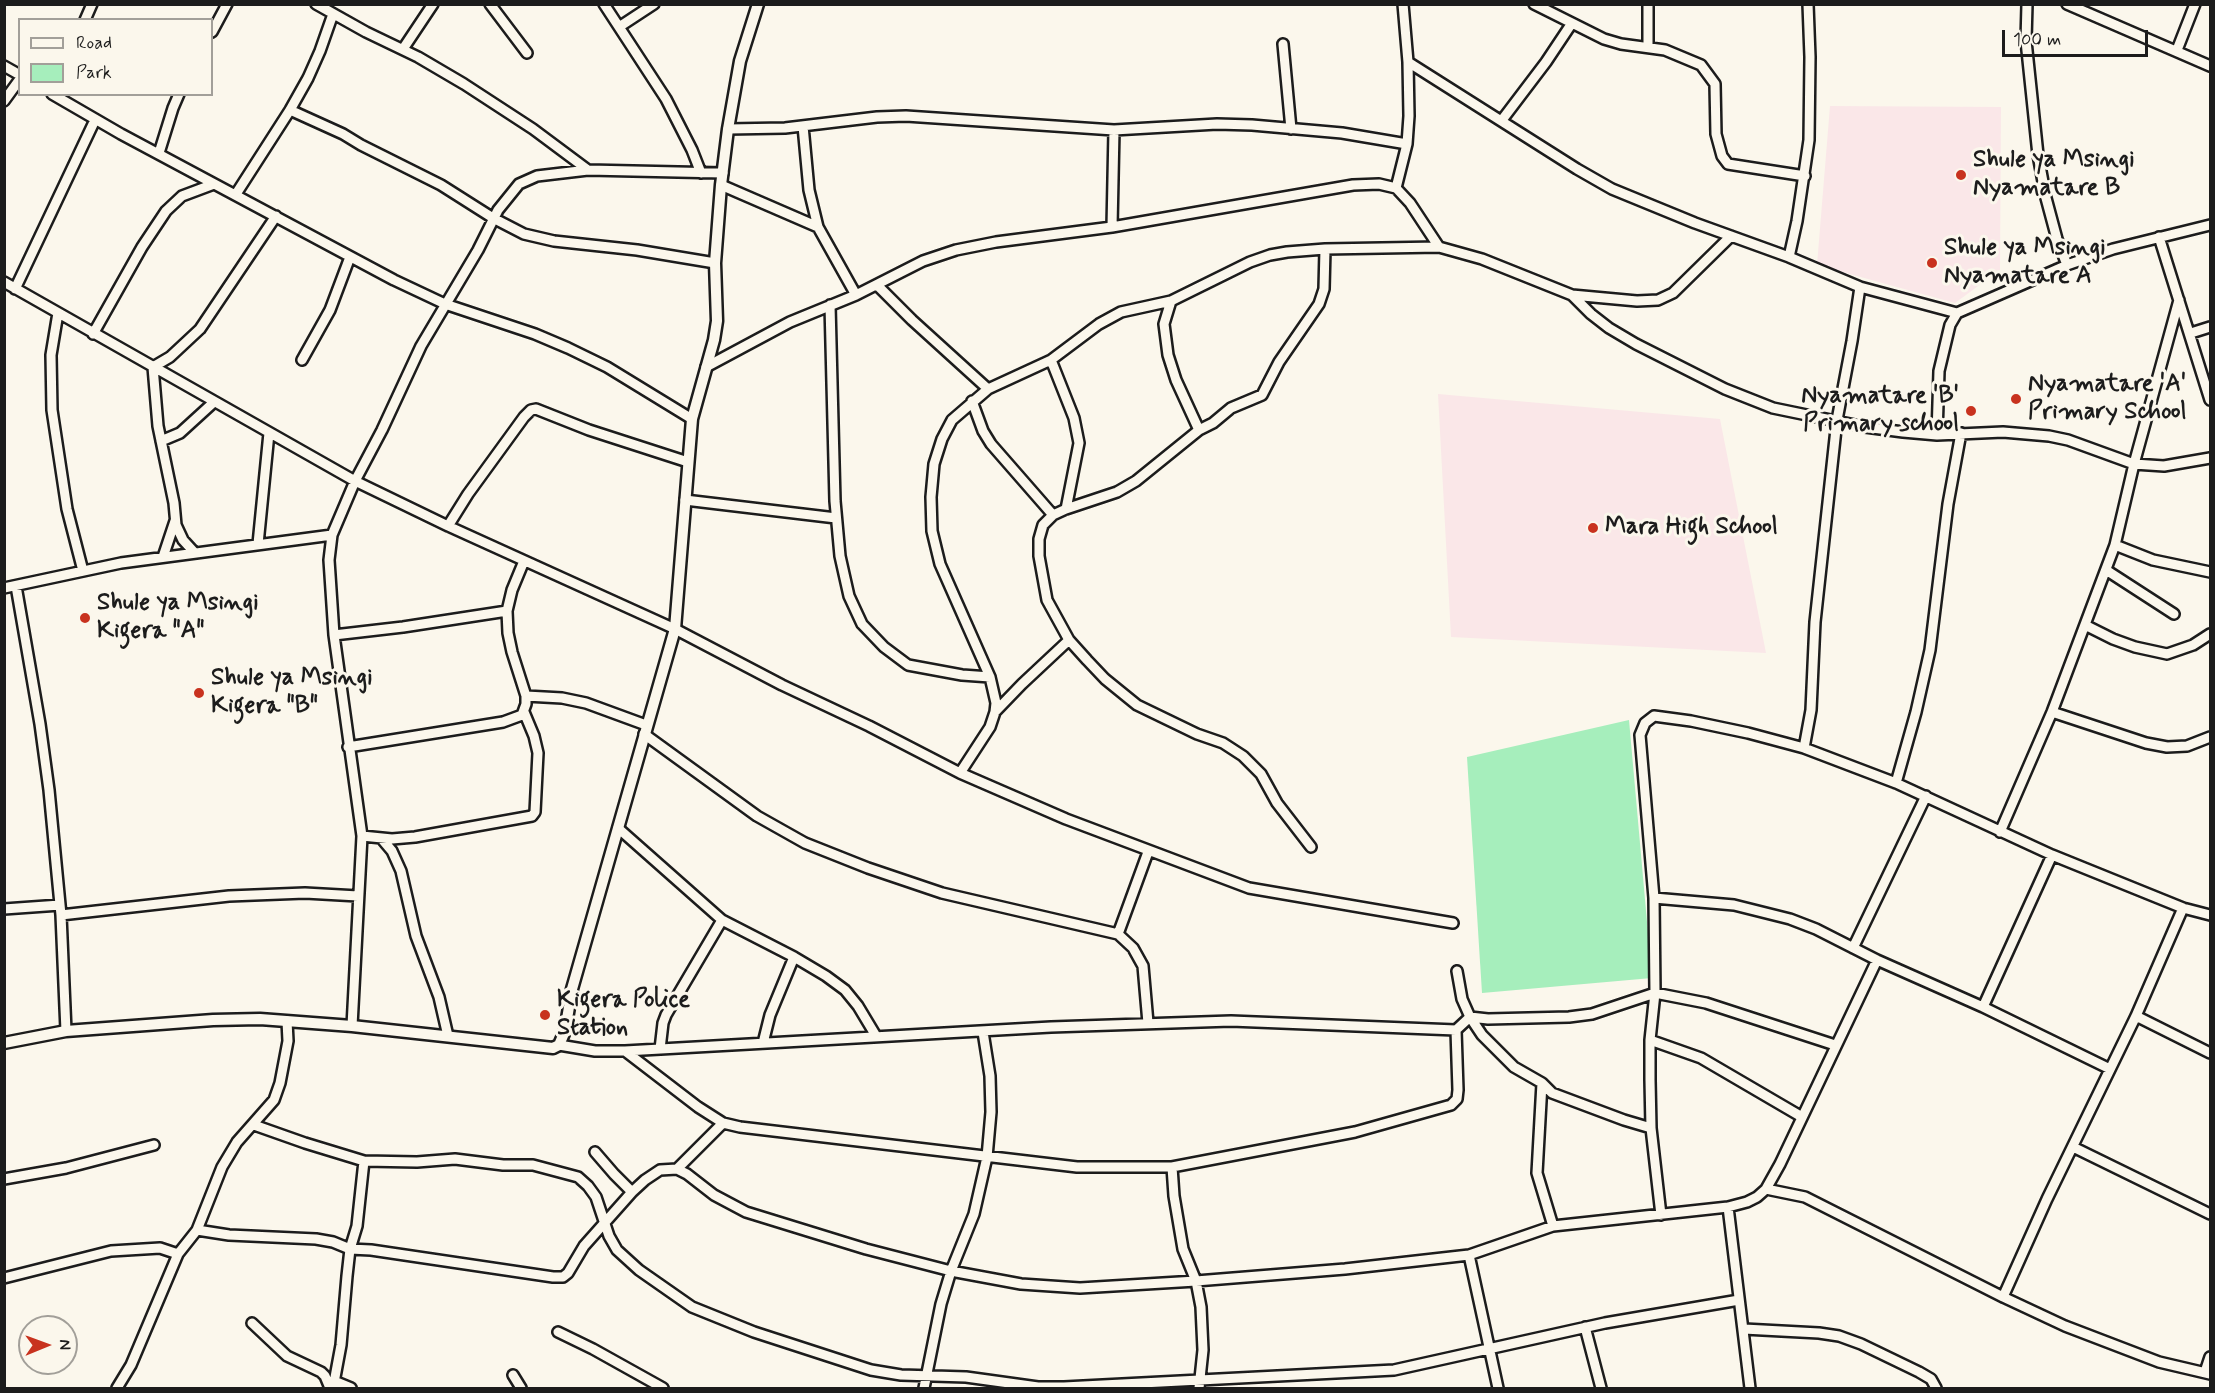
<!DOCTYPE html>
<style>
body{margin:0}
#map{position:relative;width:2215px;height:1393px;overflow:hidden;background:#fbf7ec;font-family:Mynerve,sans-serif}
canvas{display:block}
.frame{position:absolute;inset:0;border:6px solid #1c1c1c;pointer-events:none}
.legend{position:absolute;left:18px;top:18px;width:195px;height:78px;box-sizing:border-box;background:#fbf7ec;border:2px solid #a29f99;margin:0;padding:8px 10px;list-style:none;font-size:18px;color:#1c1c1c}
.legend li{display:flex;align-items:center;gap:12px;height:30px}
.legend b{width:30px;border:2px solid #a29f99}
.north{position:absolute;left:18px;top:1315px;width:60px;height:60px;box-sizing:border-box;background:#fbf7ec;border:2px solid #a29f99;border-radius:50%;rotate:89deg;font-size:16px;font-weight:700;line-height:24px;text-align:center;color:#1c1c1c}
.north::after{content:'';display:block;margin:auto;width:21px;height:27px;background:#c8321e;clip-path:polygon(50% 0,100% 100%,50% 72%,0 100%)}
.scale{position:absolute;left:2002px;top:30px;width:146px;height:27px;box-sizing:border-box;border:3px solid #1c1c1c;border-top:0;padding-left:8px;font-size:18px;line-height:21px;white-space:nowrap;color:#1c1c1c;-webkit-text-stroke:4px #fbf7ec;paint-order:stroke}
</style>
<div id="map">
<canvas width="2215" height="1393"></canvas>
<div class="frame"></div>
<ul class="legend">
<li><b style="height:8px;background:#fbf7ec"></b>Road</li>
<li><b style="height:16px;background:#a6eebc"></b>Park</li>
</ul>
<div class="north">N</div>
<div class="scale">100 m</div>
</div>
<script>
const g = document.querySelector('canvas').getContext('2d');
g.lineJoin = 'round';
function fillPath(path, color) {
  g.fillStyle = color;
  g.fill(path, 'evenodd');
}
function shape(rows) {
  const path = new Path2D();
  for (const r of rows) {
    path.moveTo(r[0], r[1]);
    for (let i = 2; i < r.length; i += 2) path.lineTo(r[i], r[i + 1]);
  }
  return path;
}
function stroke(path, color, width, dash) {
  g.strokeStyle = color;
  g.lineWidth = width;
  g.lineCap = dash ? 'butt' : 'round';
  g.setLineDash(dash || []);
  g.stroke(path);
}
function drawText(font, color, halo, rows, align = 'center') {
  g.font = font + ' Mynerve,sans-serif';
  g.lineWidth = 6;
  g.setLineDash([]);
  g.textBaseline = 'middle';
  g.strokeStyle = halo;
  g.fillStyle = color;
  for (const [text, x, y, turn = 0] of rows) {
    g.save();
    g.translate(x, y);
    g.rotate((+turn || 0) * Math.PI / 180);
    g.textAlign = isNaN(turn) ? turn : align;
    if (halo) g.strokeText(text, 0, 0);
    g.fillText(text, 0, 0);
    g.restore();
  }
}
const built = shape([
 [1830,106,2001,107,2000,270,1955,303,1817,265],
 [1438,394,1720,419,1766,653,1451,637]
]);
const green = shape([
 [1629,720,1652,978,1482,993,1467,757]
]);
const minor = shape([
 [316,4,366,32,418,57,464,84,533,129,588,170],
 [490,4,527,53],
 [604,4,666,99,692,150,701,173],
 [1534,4,1604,39,1621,44,1665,50,1701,65,1715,84,1716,134,1722,156,1728,164,1805,176],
 [2027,4,2026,41,2038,155,2046,198,2057,239,2067,265],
 [2067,4,2210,66],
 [85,20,92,4],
 [619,27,654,4],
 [212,32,227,4],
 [1283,44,1291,129],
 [1648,46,1648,4],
 [403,49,433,4],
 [2177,50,2195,4],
 [1408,62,1577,169,1612,189,1695,223,1789,257,1860,287,1957,313],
 [4,66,20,75],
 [52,94,121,134,394,280,445,304,535,334,568,348,607,367,692,419],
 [4,101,20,79],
 [290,110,343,134,361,145,441,185,493,218,524,234,554,241,637,250,715,263],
 [1502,120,1546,62,1572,23],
 [803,126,809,190,818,227,856,295],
 [728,129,785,128,877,117,906,116,1114,130,1217,124,1252,125,1342,133,1407,144],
 [159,153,173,108,179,94],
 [721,185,818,227],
 [1396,188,1407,144,1409,116,1408,62,1403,4],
 [236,194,290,110,308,78,320,51,333,14],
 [1112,227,1114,130],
 [2159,237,2210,400],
 [1789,257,1797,221,1809,140,1810,57,1808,4],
 [4,282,355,481,448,526,675,629,782,685,869,726,960,773,1066,819,1249,888,1453,923],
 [877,285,912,320,988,389],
 [15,289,95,120],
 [1572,295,1591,314,1609,328,1636,344,1725,389,1773,408,1865,427,1903,432,1937,435,2003,432,2049,436,2068,440,2134,464,2164,466,2210,458],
 [1171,301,1164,324,1168,355,1176,380,1199,430],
 [830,305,835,501,840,556,849,596,862,624,884,647,908,665,962,675,990,677],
 [58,313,51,355,52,410,67,509,83,571],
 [2191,333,2210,327],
 [93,334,142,247,166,211,182,196,214,184],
 [302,360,330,310,350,257],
 [1051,360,1074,418,1079,443,1066,509],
 [706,367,790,322,856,295,923,261,956,250,996,242,1112,227,1353,185,1379,184,1396,188,1410,203,1439,247,1482,259,1572,295,1637,301,1658,300,1673,293,1731,236],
 [972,401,983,431,991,444,1053,515],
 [1937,435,1939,371,1950,325,1957,313,2067,265,2113,249,2210,225],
 [161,441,180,433,214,402],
 [685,500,836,518],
 [448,526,468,494,524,417,531,410,536,409,589,430,688,462],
 [332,535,329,560,334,635,362,836,352,1026],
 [258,544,269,433],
 [2115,545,2153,560,2210,572],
 [194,552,183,540,176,525,174,503,158,426,153,367,170,357,200,329,276,216],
 [163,557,175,521],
 [2106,570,2174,614],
 [16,586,40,724,49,790,61,915,66,1031],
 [4,588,121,563,332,535,355,481,382,430,421,346,478,250,498,210,519,184,537,176,588,170,723,173],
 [2085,625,2113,639,2135,647,2167,654,2193,645,2210,634],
 [334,635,403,627,507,611],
 [526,696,562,698,586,703,646,725],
 [995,712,1022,684,1069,640],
 [2052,712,2146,743,2167,747,2187,746,2210,737],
 [644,734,757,816,805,843,868,868,942,893,1118,934,1133,948,1143,966,1148,1023],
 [348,747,503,722,522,715,526,704,526,696,512,652,508,633,507,611,512,590,524,561],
 [1804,748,1811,710,1815,622,1837,420,1852,341,1860,287],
 [960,773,990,727,995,712,996,703,990,677,940,564,932,531,931,497,934,464,942,439,952,420,988,389,1051,360,1099,324,1121,312,1171,301,1250,262,1270,255,1287,252,1325,249,1439,247],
 [1896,783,1916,712,1930,650,1948,504,1961,433],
 [618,828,722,920,794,957,826,976,845,990,858,1006,876,1036],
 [2000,832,2052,712,2115,545,2134,464,2179,300],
 [362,836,392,839,415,837,532,816,535,812,538,753,534,736,524,712],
 [381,838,392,851,401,871,416,936,439,997,448,1036],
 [1311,847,1277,803,1261,774,1243,756,1223,743,1197,734,1137,705,1105,679,1087,660,1069,640,1047,600,1039,556,1039,539,1043,525,1053,515,1066,509,1117,492,1136,481,1199,430,1213,423,1231,408,1262,395,1279,362,1319,304,1324,289,1325,249],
 [1654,898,1734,905,1790,919,1816,929,1877,960,1983,1007,2110,1069],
 [4,909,60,905],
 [61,915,229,896,305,893,358,896],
 [1118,934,1148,852],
 [1853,948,1926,796],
 [1457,971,1462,999,1470,1017,1488,1019,1569,1017,1592,1014,1655,993,1706,1003,1835,1045],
 [1983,1007,2052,855],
 [2136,1016,2210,1053],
 [1650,1040,1701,1058,1802,1117],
 [763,1043,770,1015,794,957],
 [559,1045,595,1051,625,1051,1051,1027,1231,1021,1456,1030,1470,1017,1482,1035,1514,1067,1542,1083,1537,1173,1553,1226],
 [660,1049,663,1023,666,1015,722,920],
 [625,1051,698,1107,723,1123,740,1127,1077,1167,1172,1167,1355,1132,1451,1105,1457,1099,1458,1090,1456,1030],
 [1542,1083,1552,1093,1624,1120,1651,1128],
 [254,1125,305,1143,364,1161,417,1162,455,1159,503,1165,533,1165,578,1177,588,1186,596,1197,609,1236,617,1250,639,1270,692,1307,754,1332,871,1370,901,1375,966,1377,1038,1387,1064,1387,1394,1370,1605,1323,1739,1300],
 [2073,1147,2210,1214],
 [595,1152,614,1174,632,1192],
 [1172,1167,1174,1196,1183,1249,1196,1281,1201,1307,1203,1350,1199,1388],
 [677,1169,723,1123],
 [4,1179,66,1168,154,1145],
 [1766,1189,1805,1197,2003,1297,2065,1326,2159,1362,2210,1374],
 [1728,1207,1750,1388],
 [1661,1215,1651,1128,1650,1080,1650,1040,1655,993,1654,898,1640,735,1645,723,1654,716,1691,721,1748,733,1804,748,1896,783,2052,855,2183,908,2210,915],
 [197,1230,229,1235,316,1239,333,1242,350,1249,371,1250,553,1277,563,1277,568,1273,584,1246,632,1192,645,1180,660,1170,677,1169,687,1174,714,1195,746,1212,866,1249,951,1271,1021,1284,1080,1288,1196,1281,1345,1269,1469,1255,1553,1226,1728,1207,1747,1202,1757,1197,1766,1189,1780,1164,1877,960],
 [1469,1255,1498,1388],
 [4,1278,111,1251,160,1248,178,1254],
 [2003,1297,2047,1199,2136,1016,2183,908],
 [252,1323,287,1356,321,1372,325,1376,330,1388],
 [1585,1327,1601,1388],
 [1744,1329,1819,1333,1839,1336,1861,1344,1919,1372,1931,1379,1936,1388],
 [558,1332,593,1349,663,1388],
 [2205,1372,2210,1357],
 [513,1375,521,1388],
 [334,1381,351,1388],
 [117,1388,131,1365,178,1254,197,1230,222,1167,237,1142,274,1100,280,1083,288,1041,287,1021],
 [333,1388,341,1345,347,1276,350,1249,357,1226,364,1161],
 [924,1388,941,1304,951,1271,974,1214,987,1157,991,1112,990,1076,983,1032]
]);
const tertiary = shape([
 [4,1043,66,1031,213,1020,260,1019,352,1026,553,1048,559,1045,565,1031,572,989,675,629,692,419,714,340,717,321,715,263,721,185,728,129,740,61,758,4]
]);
const markers = [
 [1961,175,6,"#c8321e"],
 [1932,263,6,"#c8321e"],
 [2016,399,6,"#c8321e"],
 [1971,411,6,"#c8321e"],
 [1593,528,6,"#c8321e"],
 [85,618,6,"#c8321e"],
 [199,693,6,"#c8321e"],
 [545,1015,6,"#c8321e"]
];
const poiNames = [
 ["Shule ya Msingi",1973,161],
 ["Nyamatare B",1973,189],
 ["Shule ya Msingi",1944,249],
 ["Nyamatare A",1944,277],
 ["Nyamatare 'A'",2028,385],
 ["Primary School",2028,413],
 ["Nyamatare 'B'",1959,397,"right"],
 ["Primary school",1959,425,"right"],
 ["Mara High School",1605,528],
 ["Shule ya Msingi",97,604],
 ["Kigera \"A\"",97,632],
 ["Shule ya Msingi",211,679],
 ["Kigera \"B\"",211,707],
 ["Kigera Police",557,1001],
 ["Station",557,1029]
];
fillPath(built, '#fae7e8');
fillPath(green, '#a6eebc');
stroke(minor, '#1c1c1c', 14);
stroke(tertiary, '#1c1c1c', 15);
stroke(minor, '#fbf7ec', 9);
stroke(tertiary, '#fbf7ec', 10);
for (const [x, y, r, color] of markers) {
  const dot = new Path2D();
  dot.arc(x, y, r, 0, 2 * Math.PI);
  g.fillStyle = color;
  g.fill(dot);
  stroke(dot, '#fbf7ec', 2);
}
drawText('bold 24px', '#1c1c1c', '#fbf7ec', poiNames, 'left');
</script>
